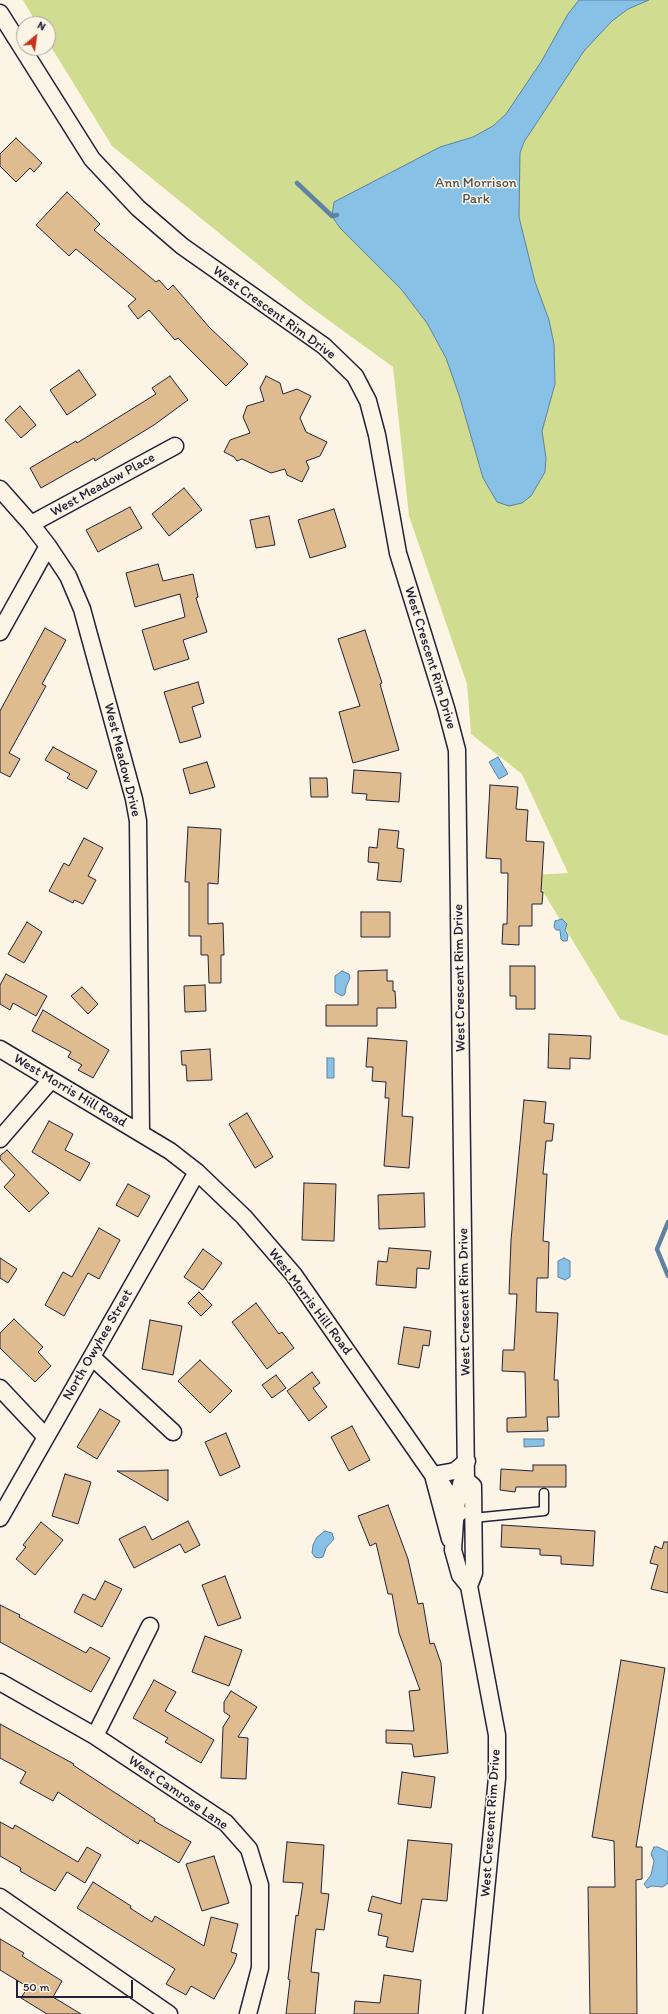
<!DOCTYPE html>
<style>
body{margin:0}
#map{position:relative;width:668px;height:2014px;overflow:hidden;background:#fcf5e5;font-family:Itim,sans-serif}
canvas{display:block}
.north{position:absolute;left:16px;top:16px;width:40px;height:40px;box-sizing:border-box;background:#fcf5e5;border:1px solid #a5a1a1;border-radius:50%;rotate:29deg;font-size:11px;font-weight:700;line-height:16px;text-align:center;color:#22223b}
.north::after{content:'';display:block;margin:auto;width:14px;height:18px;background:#c8321e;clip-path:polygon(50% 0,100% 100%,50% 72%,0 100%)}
.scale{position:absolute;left:16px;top:1980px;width:117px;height:18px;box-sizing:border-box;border:2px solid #22223b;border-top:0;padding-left:5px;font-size:12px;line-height:14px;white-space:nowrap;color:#22223b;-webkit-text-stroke:3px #fcf5e5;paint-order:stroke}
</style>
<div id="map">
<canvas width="668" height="2014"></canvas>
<div class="north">N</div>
<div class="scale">50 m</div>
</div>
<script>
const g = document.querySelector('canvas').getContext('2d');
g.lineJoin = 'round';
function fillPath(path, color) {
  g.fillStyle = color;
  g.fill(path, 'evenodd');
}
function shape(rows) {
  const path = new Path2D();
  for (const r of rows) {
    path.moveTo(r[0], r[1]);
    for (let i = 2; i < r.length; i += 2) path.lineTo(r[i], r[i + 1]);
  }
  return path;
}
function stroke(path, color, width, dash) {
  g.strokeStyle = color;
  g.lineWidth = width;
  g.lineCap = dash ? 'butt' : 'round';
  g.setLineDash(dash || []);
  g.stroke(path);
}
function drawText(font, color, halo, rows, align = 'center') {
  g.font = font + ' Itim,sans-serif';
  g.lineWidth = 3;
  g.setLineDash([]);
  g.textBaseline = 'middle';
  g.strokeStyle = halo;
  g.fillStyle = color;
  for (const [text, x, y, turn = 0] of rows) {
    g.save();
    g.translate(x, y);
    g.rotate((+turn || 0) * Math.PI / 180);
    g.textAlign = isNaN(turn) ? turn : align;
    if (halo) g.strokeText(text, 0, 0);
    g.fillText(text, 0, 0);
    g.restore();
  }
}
const green = shape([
 [23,0,668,0,668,1036,620,1019,533,875,568,873,522,774,471,734,467,684,409,516,393,367,309,306,112,146,48,42,48,24,37,24]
]);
const water = shape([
 [579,0,649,0,628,9,612,21,584,51,524,142,520,153,519,217,535,282,549,320,554,344,555,384,542,431,546,458,545,472,531,496,522,503,509,506,497,502,483,478,460,398,446,358,427,323,401,289,340,228,332,216,334,202,440,147,473,137,493,126,506,114,541,62,568,14,579,0],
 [498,757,508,774,499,779,489,762,498,757],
 [562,919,567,924,565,930,568,935,567,941,563,941,561,939,560,930,556,930,554,927,555,921,562,919],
 [342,971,349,974,350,978,346,987,345,994,342,996,335,992,335,976,342,971],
 [327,1058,334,1058,334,1078,327,1078,327,1058],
 [564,1258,570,1261,570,1277,565,1280,558,1277,558,1261,564,1258],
 [524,1439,544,1439,544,1446,524,1447,524,1439],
 [325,1531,332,1533,334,1539,326,1548,323,1557,319,1558,315,1557,312,1553,313,1545,317,1537,325,1531],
 [654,1847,658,1847,668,1852,668,1883,663,1887,652,1886,647,1888,644,1884,651,1875,654,1861,651,1854,654,1847]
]);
const stream = shape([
 [297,183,332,216,337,215],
 [668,1222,657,1249,668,1276]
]);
const building = shape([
 [16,138,42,163,34,172,30,168,16,182,0,166,0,154,16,138],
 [67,192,100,224,94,230,156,282,159,280,168,290,173,285,209,327,248,364,226,386,178,338,175,340,149,310,138,319,128,306,136,299,76,249,69,256,36,225,67,192],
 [79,370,96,395,67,415,50,390,79,370],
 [170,376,188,400,154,425,95,461,94,458,41,488,30,468,76,441,77,443,156,394,152,388,170,376],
 [266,376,280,383,283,394,297,389,311,396,300,418,306,432,327,442,320,456,306,461,309,468,302,482,287,475,285,469,271,473,242,459,237,461,234,457,224,452,230,440,250,433,243,417,247,406,264,401,260,388,266,376],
 [20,406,36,425,21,438,5,420,20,406],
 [184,488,202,510,169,536,152,514,184,488],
 [130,507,142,528,98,552,86,530,130,507],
 [334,509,346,547,310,558,298,520,334,509],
 [269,516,275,545,256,548,250,520,269,516],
 [158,564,163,581,193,574,198,597,196,598,207,632,183,640,189,659,154,670,142,630,185,617,180,594,135,607,126,573,158,564],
 [45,628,66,640,42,684,46,686,9,753,20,759,10,777,0,772,0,711,45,628],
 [365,630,382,683,380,684,399,750,353,763,339,712,360,706,338,639,365,630],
 [198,682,204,703,192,707,201,737,180,743,164,692,198,682],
 [53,747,97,771,87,789,67,778,70,774,45,760,53,747],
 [207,762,215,787,190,794,183,769,207,762],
 [354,770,401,773,399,802,366,800,367,794,352,793,354,770],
 [310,778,327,778,328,797,311,797,310,778],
 [490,785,518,787,516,809,528,810,526,841,544,842,541,892,543,892,542,904,532,904,532,926,519,926,519,945,502,944,503,924,507,924,508,873,501,873,501,859,486,858,490,785],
 [188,827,221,829,218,884,208,883,208,924,223,923,224,955,221,955,221,983,209,983,208,955,201,955,201,936,189,936,189,882,185,882,188,827],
 [379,829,399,831,397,848,404,849,401,882,377,880,379,863,368,862,369,847,377,848,379,829],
 [84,838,103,848,88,876,96,880,83,904,74,900,73,903,49,891,64,863,69,866,84,838],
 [361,912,390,912,390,937,361,937,361,912],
 [27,922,42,932,24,963,8,954,27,922],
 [510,966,535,966,535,1009,516,1009,516,996,510,996,510,966],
 [387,970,387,981,393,981,393,991,395,991,396,1008,377,1008,377,1026,326,1026,326,1005,358,1005,358,971,387,970],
 [6,974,47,996,36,1016,13,1003,10,1010,0,1004,0,985,6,974],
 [205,985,206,1011,185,1012,184,986,205,985],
 [82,987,98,1004,88,1014,71,996,82,987],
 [43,1010,109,1050,93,1078,78,1070,82,1065,68,1057,71,1052,32,1031,43,1010],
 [549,1034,591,1036,590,1059,570,1058,570,1069,548,1068,549,1034],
 [368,1038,407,1041,402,1116,413,1117,409,1168,384,1166,389,1098,385,1098,386,1082,372,1081,373,1067,366,1067,368,1038],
 [210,1049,212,1080,187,1081,186,1065,182,1065,181,1051,210,1049],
 [524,1100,546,1102,544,1123,554,1124,552,1141,546,1141,543,1174,547,1174,543,1241,549,1242,548,1278,537,1278,536,1312,558,1313,554,1380,558,1380,559,1417,547,1417,548,1431,507,1432,507,1418,526,1417,525,1372,502,1371,503,1350,514,1350,517,1294,509,1294,511,1240,524,1100],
 [247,1113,273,1157,255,1168,229,1124,247,1113],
 [49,1121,73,1134,65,1150,90,1163,80,1181,32,1152,49,1121],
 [7,1150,49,1193,29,1212,4,1187,15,1175,0,1159,0,1156,7,1150],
 [304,1183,336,1184,334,1241,302,1240,304,1183],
 [128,1184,150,1196,138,1217,116,1205,128,1184],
 [424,1193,425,1227,379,1229,378,1195,424,1193],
 [99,1228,120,1240,99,1279,88,1273,64,1316,45,1305,63,1272,72,1277,99,1228],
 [389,1248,431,1251,429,1269,417,1268,416,1288,376,1285,378,1261,387,1262,389,1248],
 [203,1249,222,1263,203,1290,184,1277,203,1249],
 [0,1258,17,1269,8,1283,0,1278,0,1258],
 [199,1292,212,1305,201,1316,188,1303,199,1292],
 [256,1303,279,1334,282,1332,294,1348,267,1369,232,1322,256,1303],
 [14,1319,43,1347,38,1352,51,1366,35,1382,0,1348,0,1333,14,1319],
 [150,1320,182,1326,173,1375,142,1369,150,1320],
 [404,1327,431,1331,429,1346,423,1345,419,1368,398,1364,404,1327],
 [200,1360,232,1391,210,1413,178,1381,200,1360],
 [312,1372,320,1383,313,1388,327,1407,309,1421,287,1391,312,1372],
 [276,1375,286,1388,272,1398,262,1385,276,1375],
 [100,1409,120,1421,97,1459,77,1447,100,1409],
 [352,1426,370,1460,349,1471,331,1437,352,1426],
 [226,1433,240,1467,220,1476,205,1442,226,1433],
 [533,1465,566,1465,566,1487,516,1487,515,1492,500,1490,501,1469,533,1471,533,1465],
 [168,1470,168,1501,117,1471,144,1471,168,1470],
 [65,1474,91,1482,78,1524,52,1516,65,1474],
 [388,1505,408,1559,418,1604,423,1603,430,1644,434,1643,441,1663,448,1753,414,1757,412,1744,386,1743,386,1730,414,1731,409,1691,420,1690,399,1633,392,1594,388,1594,376,1543,370,1546,358,1516,388,1505],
 [188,1521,200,1545,185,1553,180,1544,134,1568,119,1539,145,1526,152,1540,188,1521],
 [41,1522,63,1540,35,1575,16,1559,26,1547,23,1545,41,1522],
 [502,1525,595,1531,593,1566,561,1564,561,1556,540,1555,540,1549,501,1547,502,1525],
 [664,1542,668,1542,668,1593,651,1589,658,1565,650,1563,655,1546,662,1549,664,1542],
 [225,1576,241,1618,218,1626,202,1585,225,1576],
 [105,1581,122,1589,102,1627,74,1612,83,1594,95,1600,105,1581],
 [0,1605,20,1615,19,1617,86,1653,90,1647,110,1658,91,1692,0,1642,0,1605],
 [205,1636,242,1650,229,1686,192,1672,205,1636],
 [621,1660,665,1668,636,1847,642,1847,642,1879,636,1880,637,2014,590,2014,588,1887,615,1887,614,1841,592,1837,621,1660],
 [154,1680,176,1692,165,1711,214,1740,201,1763,165,1742,168,1738,133,1718,154,1680],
 [231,1691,257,1707,238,1737,248,1738,246,1779,221,1778,223,1727,230,1716,224,1712,224,1702,231,1691],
 [0,1724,74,1764,73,1765,155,1819,154,1821,191,1842,179,1863,140,1840,138,1844,58,1792,53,1801,20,1783,26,1772,0,1758,0,1724],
 [402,1772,435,1777,431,1808,398,1804,402,1772],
 [0,1822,13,1829,15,1825,78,1862,87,1847,101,1855,85,1883,67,1872,55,1891,20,1871,21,1868,0,1856,0,1822],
 [408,1840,452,1844,447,1901,422,1899,413,1952,386,1947,388,1937,378,1935,382,1914,368,1911,372,1896,401,1904,408,1840],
 [287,1842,324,1845,321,1893,329,1894,324,1930,316,1929,311,1972,319,1973,315,2014,286,2014,290,1980,288,1979,296,1915,298,1916,303,1883,283,1882,287,1842],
 [214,1856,229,1903,202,1911,186,1864,214,1856],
 [93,1882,131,1906,130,1908,152,1922,155,1916,204,1946,211,1917,238,1924,231,1952,237,1954,234,1963,214,1999,191,1986,186,1995,166,1984,175,1969,77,1908,93,1882],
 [0,1939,24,1953,22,1956,62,1981,53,1997,81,2014,47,2014,21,1998,28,1987,0,1970,0,1939],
 [384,1975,421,1980,418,2014,354,2014,355,2001,380,2003,384,1975]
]);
const service = shape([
 [473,1518,544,1511,544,1493]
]);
const minor = shape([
 [0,13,92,159,138,208,182,246,324,346,355,376,368,401,377,435,398,553,446,708,457,750,466,1480],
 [0,489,31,524,48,546,68,576,82,609,134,799,138,821,141,1133],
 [31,524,175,446],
 [0,632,48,546],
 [0,1049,170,1151,197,1172,244,1217,294,1275,433,1475,455,1471,467,1461],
 [0,1139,51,1080],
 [92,1357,173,1432],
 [0,1388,46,1437],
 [0,1518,197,1172],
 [450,1539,433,1475,442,1484,459,1513],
 [469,1586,474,1573,473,1486,466,1480,461,1484,456,1507,453,1550,460,1575,469,1586,497,1735,497,1778,474,2014],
 [0,1682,95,1736,226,1823,249,1849,260,1885,260,1968,248,2014],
 [95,1736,150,1626],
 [0,1897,169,2014]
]);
const parkNames = [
 ["Ann Morrison",476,183],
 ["Park",476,199]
];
const streetNames = [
 ["West Crescent Rim Drive",274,313,36],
 ["West Meadow Place",103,485,-29],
 ["West Crescent Rim Drive",430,658,73],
 ["West Meadow Drive",122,760,76],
 ["West Crescent Rim Drive",460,978,-91],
 ["West Morris Hill Road",70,1091,31],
 ["West Morris Hill Road",310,1302,53],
 ["West Crescent Rim Drive",465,1302,-91],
 ["North Owyhee Street",98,1345,-60],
 ["West Camrose Lane",178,1793,35],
 ["West Crescent Rim Drive",491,1823,-86]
];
fillPath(green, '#d0dd90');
fillPath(water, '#87c1e6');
stroke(water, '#5f81a2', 1);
stroke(stream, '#5f81a2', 4.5);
fillPath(building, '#dfbb90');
stroke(building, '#22223b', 1);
stroke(service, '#22223b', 11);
stroke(minor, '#22223b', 19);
stroke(service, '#fcf5e5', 8);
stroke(minor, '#fcf5e5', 16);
drawText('14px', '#4e5150', '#fcf5e5', parkNames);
drawText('14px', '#22223b', '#fcf5e5', streetNames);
</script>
